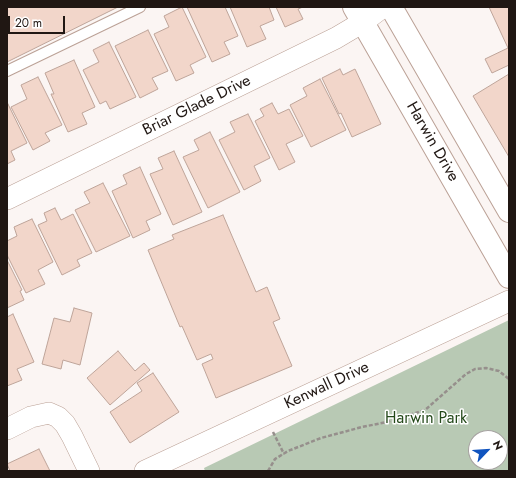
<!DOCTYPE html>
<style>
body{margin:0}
#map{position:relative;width:516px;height:478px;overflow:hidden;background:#fbf5f3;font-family:Jost,sans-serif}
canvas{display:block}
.frame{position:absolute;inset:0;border:8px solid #201713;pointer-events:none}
.north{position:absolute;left:468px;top:430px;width:40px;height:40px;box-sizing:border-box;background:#fff;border:1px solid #a6a2a1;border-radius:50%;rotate:65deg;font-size:11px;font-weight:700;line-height:16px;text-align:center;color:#201713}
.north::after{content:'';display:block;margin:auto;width:14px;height:18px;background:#1054bf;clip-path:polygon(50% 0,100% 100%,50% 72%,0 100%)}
.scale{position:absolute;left:8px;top:16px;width:57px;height:18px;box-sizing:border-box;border:2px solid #201713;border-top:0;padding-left:5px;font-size:12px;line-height:14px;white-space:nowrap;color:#201713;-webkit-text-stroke:3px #fff;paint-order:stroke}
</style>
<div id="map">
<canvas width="516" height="478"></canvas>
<div class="frame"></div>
<div class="north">N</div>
<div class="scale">20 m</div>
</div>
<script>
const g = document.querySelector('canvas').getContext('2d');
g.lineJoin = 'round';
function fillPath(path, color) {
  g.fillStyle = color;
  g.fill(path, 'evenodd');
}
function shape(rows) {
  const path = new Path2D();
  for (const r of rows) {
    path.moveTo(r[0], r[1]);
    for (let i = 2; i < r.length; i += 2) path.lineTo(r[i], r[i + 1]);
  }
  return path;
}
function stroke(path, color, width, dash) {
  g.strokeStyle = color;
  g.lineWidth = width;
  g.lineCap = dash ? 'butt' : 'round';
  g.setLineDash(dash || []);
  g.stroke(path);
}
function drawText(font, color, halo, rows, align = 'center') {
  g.font = font + ' Jost,sans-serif';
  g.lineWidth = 3;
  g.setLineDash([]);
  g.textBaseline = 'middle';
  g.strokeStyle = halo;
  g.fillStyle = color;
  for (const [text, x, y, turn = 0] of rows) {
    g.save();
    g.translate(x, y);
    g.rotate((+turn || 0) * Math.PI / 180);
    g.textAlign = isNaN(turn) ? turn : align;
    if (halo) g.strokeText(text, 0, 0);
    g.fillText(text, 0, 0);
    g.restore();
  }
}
const green = shape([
 [509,320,509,471,205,471,204,468],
 [476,438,500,438,500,462,476,462]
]);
const building = shape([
 [7,7,118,7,7,62,7,7],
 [182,7,206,57,190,65,194,73,176,81,154,34,169,27,164,16,182,7],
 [187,7,225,7,238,36,224,42,230,54,212,62,187,7],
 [230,7,269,7,274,20,260,26,266,39,247,47,230,7],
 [276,7,303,7,298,9,303,19,285,27,276,7],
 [489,7,509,7,509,65,492,73,485,59,508,48,489,7],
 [148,30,168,71,152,78,158,89,140,98,115,46,148,30],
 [109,42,136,97,110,109,106,101,100,104,83,70,99,62,93,50,109,42],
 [74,60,95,107,82,113,87,124,68,132,51,94,54,94,45,73,74,60],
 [340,69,343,75,355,69,381,124,352,137,341,113,339,114,322,78,340,69],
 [509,74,509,157,473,96,509,74],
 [38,77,62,125,45,133,50,141,33,150,11,107,27,99,21,85,38,77],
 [320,79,346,130,311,147,290,105,307,96,303,88,320,79],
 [7,102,27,143,11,151,15,160,7,164,7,102],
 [272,103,278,114,289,109,303,136,286,144,295,162,279,170,255,121,264,116,260,109,272,103],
 [248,114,270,158,254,166,261,181,244,190,219,140,235,132,230,122,248,114],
 [210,132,240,192,208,208,183,157,199,150,194,140,210,132],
 [174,151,202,212,173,225,150,174,163,169,158,158,174,151],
 [140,167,161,214,146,221,150,230,133,238,112,191,127,184,123,175,140,167],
 [103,183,130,236,96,252,75,210,90,203,84,192,103,183],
 [55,208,61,220,73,214,92,253,77,260,80,266,62,275,38,225,47,221,44,213,55,208],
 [223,215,256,292,267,287,280,319,273,322,292,366,216,398,202,364,213,359,211,354,197,360,182,326,180,327,148,250,174,239,172,235,223,215],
 [32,219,53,262,38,270,45,284,26,293,7,255,7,241,17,236,14,227,32,219],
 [7,260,22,290,20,291,24,300,7,308,7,260],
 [74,308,92,313,80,365,63,360,61,369,42,364,54,318,70,322,74,308],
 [13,314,34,362,17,369,22,380,7,386,7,317,13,314],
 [118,351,135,371,144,363,150,370,110,405,87,378,118,351],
 [153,373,179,412,130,443,110,412,142,391,137,383,153,373],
 [39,449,50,471,10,471,7,464,39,449]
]);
const path = shape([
 [273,432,284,454],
 [268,471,275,459,288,451,321,438,362,427,387,422,425,410,466,374,475,369,486,368,499,371,509,379]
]);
const service = shape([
 [7,71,140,7]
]);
const minor = shape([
 [7,199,336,38,363,22,383,7],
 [7,429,31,417,49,413,58,417,65,424,72,436,89,471],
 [145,471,509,301]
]);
const secondary = shape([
 [354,7,509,277],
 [391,7,509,211]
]);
const streetNames = [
 ["Briar Glade Drive",197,106,-26],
 ["Harwin Drive",432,142,60],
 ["Kenwall Drive",327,386,-25]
];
const parkNames = [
 ["Harwin Park",426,419]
];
fillPath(green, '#b8c9b4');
fillPath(building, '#f2d6ca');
stroke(building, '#bea499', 1);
stroke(service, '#bba196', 12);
stroke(minor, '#bba196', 22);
stroke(secondary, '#bba196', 24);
stroke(path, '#968f8c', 2.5, [4, 2]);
stroke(service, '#fff', 10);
stroke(minor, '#fff', 21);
stroke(secondary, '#fff', 22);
drawText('16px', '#201713', '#fff', streetNames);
drawText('16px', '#24491a', '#fff', parkNames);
</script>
